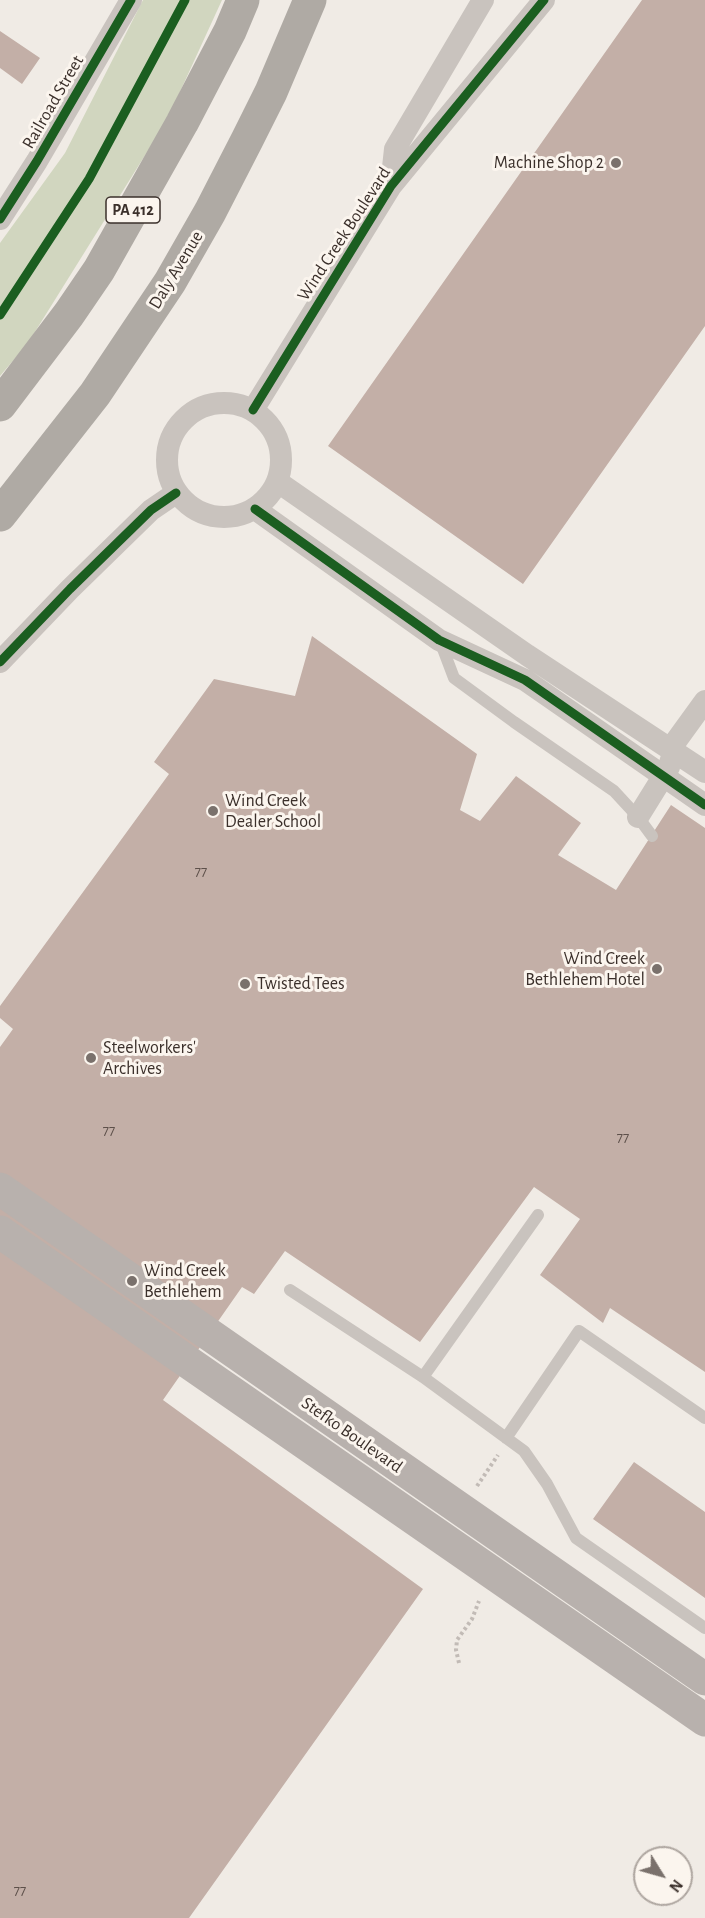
<!DOCTYPE html>
<style>
body{margin:0}
#map{position:relative;width:705px;height:1918px;overflow:hidden;background:#f0ebe5;font-family:"Alegreya Sans",sans-serif}
canvas{display:block}
.north{position:absolute;left:633px;top:1846px;width:60px;height:60px;box-sizing:border-box;background:#fbf5ee;border:2px solid #aea6a0;border-radius:50%;rotate:127deg;font-size:16px;font-weight:700;line-height:24px;text-align:center;color:#3b302b}
.north::after{content:'';display:block;margin:auto;width:21px;height:27px;background:#7a716c;clip-path:polygon(50% 0,100% 100%,50% 72%,0 100%)}
</style>
<div id="map">
<canvas width="705" height="1918"></canvas>
<div class="north">N</div>
</div>
<script>
const g = document.querySelector('canvas').getContext('2d');
g.lineJoin = 'round';
function fillPath(path, color) {
  g.fillStyle = color;
  g.fill(path, 'evenodd');
}
function shape(rows) {
  const path = new Path2D();
  for (const r of rows) {
    if (r.length === 3) {
      path.moveTo(r[0] + r[2], r[1]);
      path.arc(r[0], r[1], r[2], 0, 2 * Math.PI);
      continue;
    }
    path.moveTo(r[0], r[1]);
    for (let i = 2; i < r.length; i += 2) path.lineTo(r[i], r[i + 1]);
  }
  return path;
}
function stroke(path, color, width, dash) {
  g.strokeStyle = color;
  g.lineWidth = width;
  g.lineCap = dash ? 'butt' : 'round';
  g.setLineDash(dash || []);
  g.stroke(path);
}
function drawText(font, color, halo, rows, align = 'center') {
  g.font = font + ' "Alegreya Sans",sans-serif';
  g.lineWidth = 6;
  g.setLineDash([]);
  g.textBaseline = 'middle';
  g.strokeStyle = halo;
  g.fillStyle = color;
  for (const [text, x, y, turn = 0] of rows) {
    g.save();
    g.translate(x, y);
    g.rotate((+turn || 0) * Math.PI / 180);
    g.textAlign = isNaN(turn) ? turn : align;
    if (halo) g.strokeText(text, 0, 0);
    g.fillText(text, 0, 0);
    g.restore();
  }
}
const green = shape([
 [143,0,222,0,167,120,28,343,0,376,0,243,65,153]
]);
const building = shape([
 [642,0,705,0,705,326,523,584,328,446],
 [0,31,40,58,22,84,0,68],
 [312,636,477,754,460,810,480,821,516,776,581,823,558,855,616,890,671,805,705,828,705,1372,610,1308,603,1323,540,1275,580,1219,534,1187,420,1342,285,1251,254,1294,242,1287,163,1400,423,1589,189,1918,0,1918,0,1047,13,1029,0,1018,0,1006,169,774,154,762,214,679,295,696],
 [634,1462,705,1512,705,1598,593,1519]
]);
const path = shape([
 [477,1486,498,1455],
 [459,1663,456,1650,457,1640,472,1619,479,1601]
]);
const lane = shape([
 [440,641,454,678,514,722,614,791,638,817,652,836],
 [290,1290,423,1377,524,1451,547,1484,576,1538,705,1628],
 [423,1377,538,1215],
 [506,1438,579,1331,705,1418]
]);
const street = shape([
 [391,186,395,149,483,0],
 [0,219,37,161,131,0],
 [224,460,57],
 [253,410,391,186,544,0],
 [278,482,527,655,705,772],
 [255,509,439,640,525,680,705,805],
 [0,662,70,589,151,510,176,493],
 [638,817,669,767,676,741,705,701]
]);
const highway = shape([
 [0,405,69,314,99,270,182,123,230,31,243,0],
 [0,515,95,394,170,282,210,212,247,140,271,92,310,0]
]);
const primaryBridge = shape([
 [0,1189,705,1679],
 [0,1232,705,1720]
]);
const cycleway = shape([
 [0,219,37,161,131,0],
 [0,315,89,179,185,0],
 [253,410,391,186,544,0],
 [255,509,439,640,525,680,705,805],
 [0,662,70,589,151,510,176,493]
]);
const markers = [
 [616,163,6,"#7a716c"],
 [213,811,6,"#7a716c"],
 [657,969,6,"#7a716c"],
 [245,984,6,"#7a716c"],
 [91,1058,6,"#7a716c"],
 [132,1281,6,"#7a716c"]
];
const numberNames = [
 ["77",201,871],
 ["77",109,1130],
 ["77",623,1137],
 ["77",20,1890]
];
const shields = [
 [133,210,54]
];
const shieldNames = [
 ["PA 412",133,210]
];
const streetNames = [
 ["Railroad Street",53,102,-60],
 ["Wind Creek Boulevard",344,234,-57],
 ["Daly Avenue",176,270,-59],
 ["Stefko Boulevard",352,1435,35]
];
const poiNames = [
 ["Machine Shop 2",604,163,"right"],
 ["Wind Creek",225,801],
 ["Dealer School",225,822],
 ["Wind Creek",645,959,"right"],
 ["Bethlehem Hotel",645,980,"right"],
 ["Twisted Tees",257,984],
 ["Steelworkers'",103,1048],
 ["Archives",103,1069],
 ["Wind Creek",144,1271],
 ["Bethlehem",144,1292]
];
fillPath(green, '#d1d6bf');
fillPath(building, '#c3afa7');
stroke(path, '#c2bbb6', 4, [3, 3]);
stroke(lane, '#c9c3be', 12);
stroke(street, '#c9c3be', 22);
stroke(highway, '#afaaa4', 33);
stroke(primaryBridge, '#b8b1ad', 33);
stroke(cycleway, '#1b5e20', 9);
for (const [x, y, r, color] of markers) {
  const dot = new Path2D();
  dot.arc(x, y, r, 0, 2 * Math.PI);
  g.fillStyle = color;
  g.fill(dot);
  stroke(dot, '#fbf5ee', 2);
}
drawText('15px', '#5d504a', null, numberNames);
for (const [x, y, w] of shields) {
  const box = new Path2D();
  box.roundRect(x - w / 2, y - 13, w, 26, 4.5);
  g.fillStyle = '#fbf5ee';
  g.fill(box);
  stroke(box, '#3b302b', 1.5);
}
drawText('bold 16px', '#3b302b', null, shieldNames);
drawText('18px', '#3b302b', '#fbf5ee', streetNames);
drawText('18px', '#3b302b', '#fbf5ee', poiNames, 'left');
</script>
